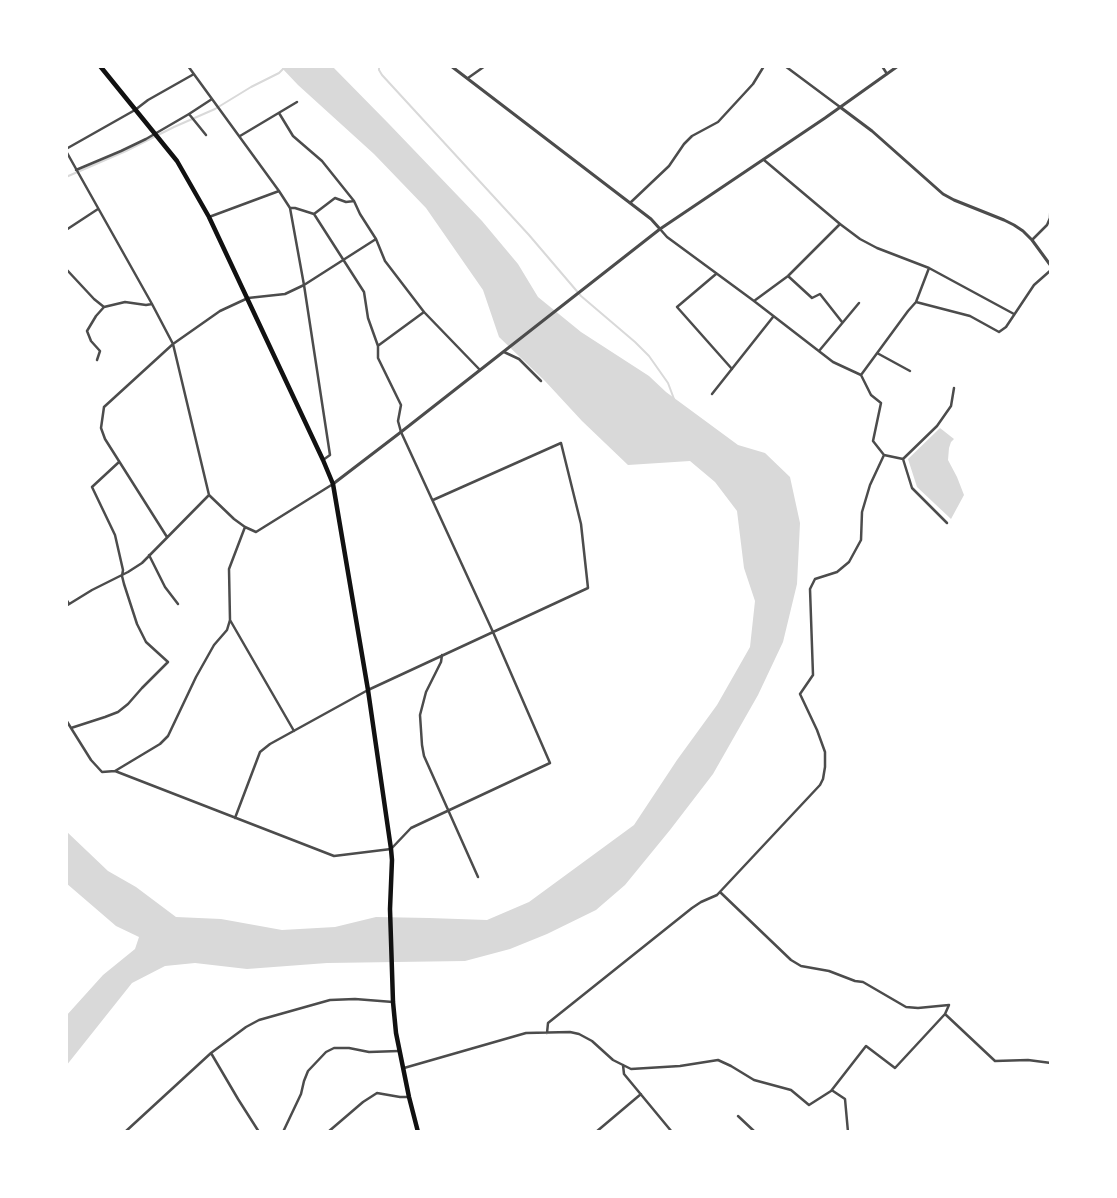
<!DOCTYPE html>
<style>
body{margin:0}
#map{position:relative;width:1117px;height:1198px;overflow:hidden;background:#fff;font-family:"Space Grotesk",sans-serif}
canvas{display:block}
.frame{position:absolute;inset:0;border:68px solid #fff;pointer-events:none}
</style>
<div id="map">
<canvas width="1117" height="1198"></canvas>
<div class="frame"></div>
</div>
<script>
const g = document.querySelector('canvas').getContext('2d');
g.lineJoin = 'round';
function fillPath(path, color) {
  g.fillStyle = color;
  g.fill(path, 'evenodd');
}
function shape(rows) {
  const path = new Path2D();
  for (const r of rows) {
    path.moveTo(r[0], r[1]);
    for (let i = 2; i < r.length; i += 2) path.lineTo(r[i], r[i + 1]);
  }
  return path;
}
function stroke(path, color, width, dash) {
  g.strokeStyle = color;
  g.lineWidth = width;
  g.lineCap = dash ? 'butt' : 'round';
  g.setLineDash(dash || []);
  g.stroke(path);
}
const water = shape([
 [280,66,332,66,389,124,482,221,518,264,538,297,581,332,649,376,666,392,738,445,765,453,790,477,800,523,797,584,783,642,758,695,713,774,670,830,625,885,596,910,547,934,510,949,465,961,327,963,247,969,195,963,165,966,132,983,66,1066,66,1016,103,975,135,949,139,937,116,926,66,883,66,831,108,871,136,887,176,917,221,919,282,930,335,927,376,917,429,918,487,920,529,902,634,825,677,760,717,705,750,647,755,601,744,568,737,511,715,482,690,461,628,465,582,421,545,381,499,337,483,290,426,208,374,154,298,85],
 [940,428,954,439,951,442,949,448,948,460,957,477,964,495,951,519,917,487,908,459]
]);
const stream = shape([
 [379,66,379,70,382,75,529,235,581,296,635,342,649,356,668,383,674,399],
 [66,177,126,151,174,127,215,109,251,87,279,73,286,66]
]);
const minor = shape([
 [188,66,279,191,290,208,304,285,330,455,323,460],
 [785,66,840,107],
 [882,66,887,74],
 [468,78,485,66],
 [279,113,293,136,322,161,354,201,360,214,376,239,385,261,424,312,480,370],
 [189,114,206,135],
 [240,136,297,102],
 [66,149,135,110,148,100,194,74],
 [66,151,152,304,173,344,209,495,234,519,245,527,256,532,333,484],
 [764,160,840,224,860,239,877,248,929,268,1014,314],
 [76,170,121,151,146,139,189,114,212,99],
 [630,203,669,166,684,144,692,136,718,122,753,84,764,66],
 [314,214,335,198,346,202,354,201],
 [209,217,279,191],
 [660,229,667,237,754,301,833,362,861,375,871,395,881,403,873,441,884,455,903,459],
 [66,230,98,209],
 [1032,240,1047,225,1050,218,1051,195],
 [66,267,67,270,94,299,104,307],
 [716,274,677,307,732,369],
 [788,276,812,298,820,294,842,322],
 [754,301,788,276,840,224],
 [916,302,970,316,999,332,1006,327,1034,285,1051,270],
 [379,345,424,312],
 [819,351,859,303],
 [504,352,519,359,541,381],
 [877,353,910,371],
 [97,360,100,351,91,341,87,331,96,316,104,307,125,302,146,305,152,304],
 [861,375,908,311,916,302,929,268],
 [712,394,773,317],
 [947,523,912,488,903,459,937,426,951,406,954,388],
 [167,537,105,439,101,428,104,407,173,344,220,311,248,298,285,294,304,285,376,239],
 [149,555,165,587,178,604],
 [66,599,69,604],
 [66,606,92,590,128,572,142,563,209,495],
 [230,620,294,731],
 [442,655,441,662,426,692,420,715,422,745,424,756,478,877],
 [66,720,91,760,102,772,115,771,334,856,391,849,411,828,550,763,493,632,401,432,398,421,401,405,378,358,378,346,368,318,364,292,314,214,295,208,290,208],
 [71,728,105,717,118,712,128,704,142,688,168,662,146,642,137,624,124,584,122,576,123,570,115,535,92,487,119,462],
 [115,771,160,744,168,736,196,677,214,645,227,630,230,620,229,569,245,527],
 [235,818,260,752,270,744,368,690,588,588,581,524,561,443,433,500],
 [945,1014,995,1061,1028,1060,1051,1063],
 [547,1033,548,1023,692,908,701,902,717,895,820,785,823,779,825,767,825,752,817,730,800,694,813,675,810,589,815,579,837,572,849,562,861,540,862,512,870,485,884,455],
 [211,1053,238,1099,259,1132],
 [623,1065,624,1074,672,1132],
 [404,1068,526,1033,570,1032,579,1034,592,1041,613,1060,631,1069,680,1066,718,1060,731,1066,754,1080,791,1090,809,1105,831,1091,866,1046,895,1068,945,1014,949,1005,918,1008,906,1007,863,982,855,981,829,971,801,966,791,960,720,892],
 [833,1091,845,1099,848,1132],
 [738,1116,755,1132],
 [125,1132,211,1053,246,1027,259,1020,330,1000,355,999,393,1002],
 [283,1132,301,1094,304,1081,308,1071,326,1052,334,1048,349,1048,369,1052,399,1051],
 [328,1132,363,1102,377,1093,400,1097,408,1097],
 [596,1132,641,1094]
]);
const tertiary = shape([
 [451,66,651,219,660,229],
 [840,107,872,131,943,194,954,200,1004,220,1014,225,1023,231,1032,240,1051,266],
 [333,484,401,432,660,229,825,118,898,66]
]);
const primary = shape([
 [100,66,177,161,209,217,323,460,333,484,368,690,391,849,392,860,390,909,393,1002,396,1033,409,1097,418,1132]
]);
fillPath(water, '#d9d9d9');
stroke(stream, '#d9d9d9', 2);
stroke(minor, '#4c4c4c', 2.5);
stroke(tertiary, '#4c4c4c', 3);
stroke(primary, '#111', 4.5);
</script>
